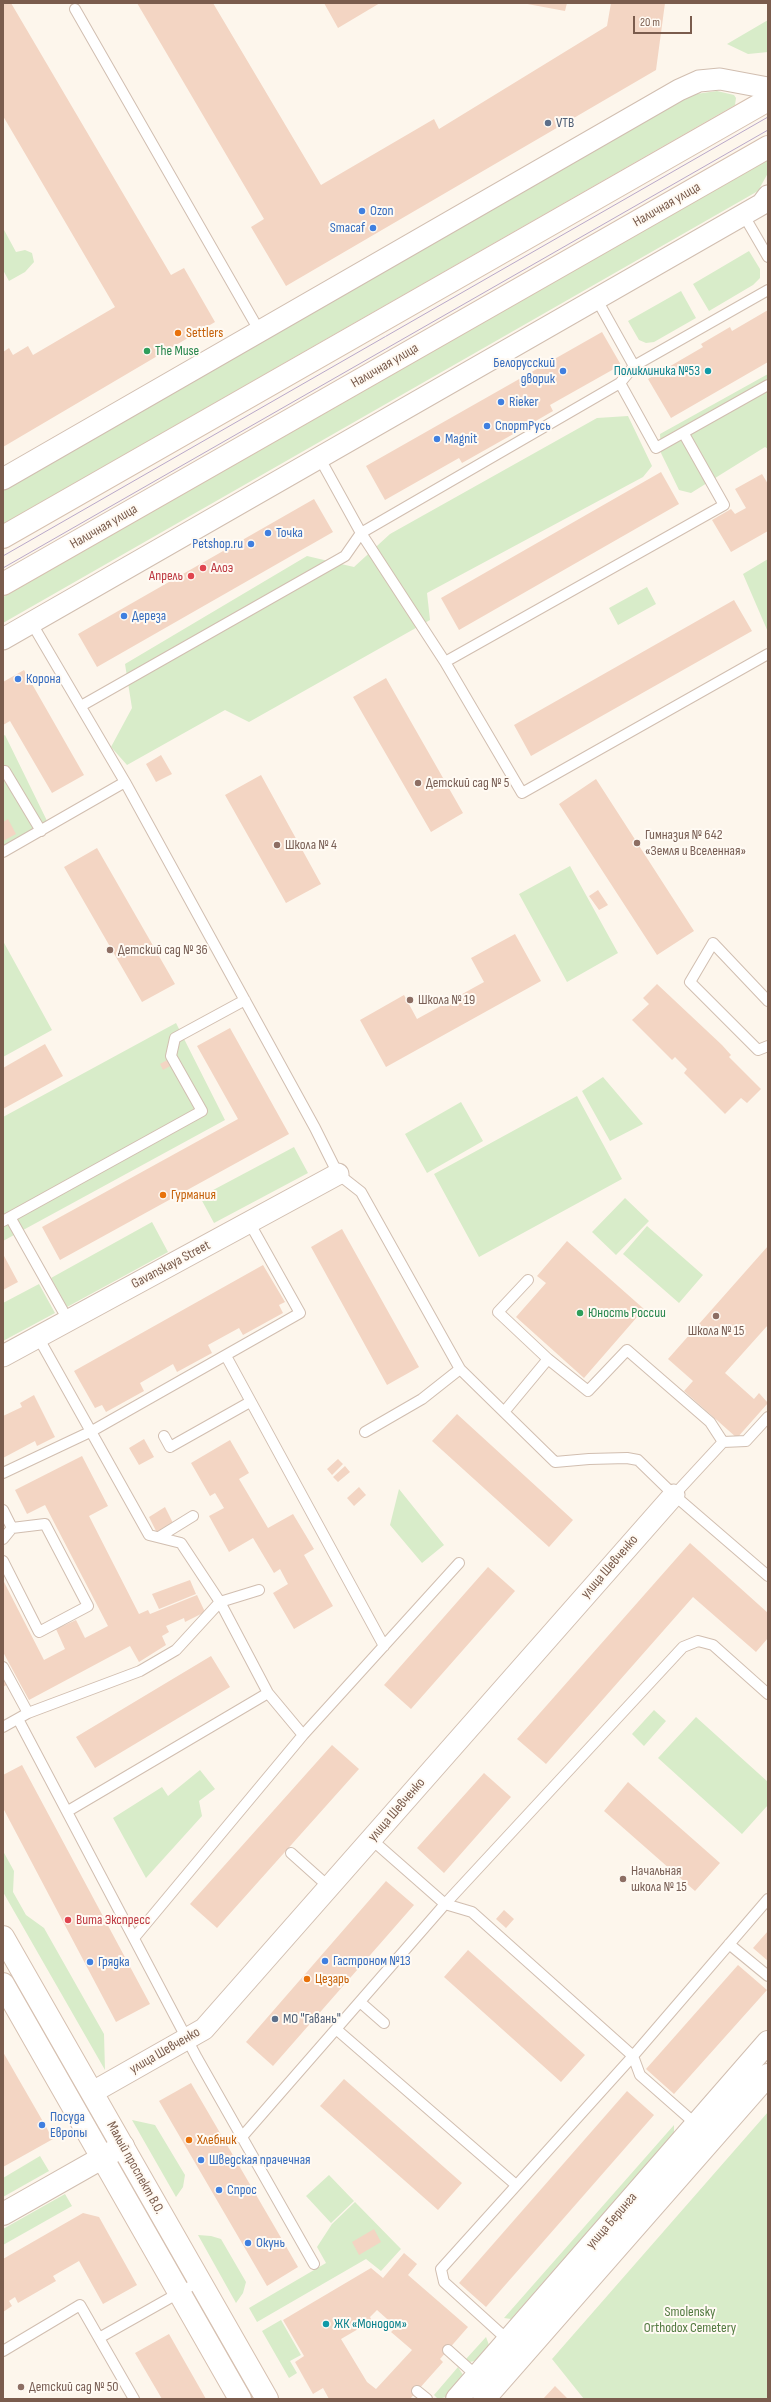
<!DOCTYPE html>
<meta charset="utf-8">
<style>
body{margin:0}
#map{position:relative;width:771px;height:2402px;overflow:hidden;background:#fdf6ec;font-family:"Sofia Sans Condensed",sans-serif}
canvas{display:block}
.frame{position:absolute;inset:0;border:4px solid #7a5c4d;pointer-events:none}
.scale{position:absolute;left:633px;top:16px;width:59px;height:18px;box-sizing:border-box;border:2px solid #7a5c4d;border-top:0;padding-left:5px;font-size:12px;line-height:14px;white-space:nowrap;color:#7a5c4d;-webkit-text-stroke:3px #fffaf3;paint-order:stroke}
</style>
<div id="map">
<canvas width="771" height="2402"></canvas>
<div class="frame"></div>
<div class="scale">20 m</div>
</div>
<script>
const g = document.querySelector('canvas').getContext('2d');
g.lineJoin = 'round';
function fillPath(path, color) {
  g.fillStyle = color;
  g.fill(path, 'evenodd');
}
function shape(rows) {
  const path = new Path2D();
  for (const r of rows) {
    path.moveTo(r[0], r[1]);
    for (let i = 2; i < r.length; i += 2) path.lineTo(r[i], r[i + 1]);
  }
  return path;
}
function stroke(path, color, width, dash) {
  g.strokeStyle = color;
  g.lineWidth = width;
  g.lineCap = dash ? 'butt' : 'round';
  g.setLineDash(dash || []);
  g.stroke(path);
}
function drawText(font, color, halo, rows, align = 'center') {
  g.font = font + ' "Sofia Sans Condensed",sans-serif';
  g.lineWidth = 4;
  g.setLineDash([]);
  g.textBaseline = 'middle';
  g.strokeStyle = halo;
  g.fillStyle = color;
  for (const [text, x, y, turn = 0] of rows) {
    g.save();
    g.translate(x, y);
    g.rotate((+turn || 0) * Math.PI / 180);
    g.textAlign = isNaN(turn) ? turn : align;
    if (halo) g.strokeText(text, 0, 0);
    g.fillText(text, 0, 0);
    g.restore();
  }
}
const green = shape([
 [768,20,768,52,748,54,727,44],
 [717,91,734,95,736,98,735,105,3,524,3,490,689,95],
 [768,159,768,173,758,191,3,623,3,597],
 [3,228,16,252,25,250,32,253,34,262,25,272,9,281,3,270],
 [749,251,760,269,760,278,753,285,709,311,693,284],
 [681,291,696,318,654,342,646,343,639,340,628,321],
 [768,374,768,449,765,447,691,493,679,490,661,453,660,434],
 [628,416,652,466,643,477,427,593,430,620,249,722,225,710,127,765,111,747,132,708,125,664,307,556,354,567,390,534,597,418],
 [768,559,768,632,743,574],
 [647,587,656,604,618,625,609,608],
 [5,735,51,829,3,855,3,736],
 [570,866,618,953,567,982,519,894],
 [3,941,52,1030,3,1057],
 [176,1023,225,1120,3,1241,3,1117],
 [603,1077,643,1124,610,1141,582,1091],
 [577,1096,622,1179,479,1257,434,1174],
 [461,1102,483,1141,427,1173,405,1134],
 [294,1147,308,1173,214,1223,200,1197],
 [625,1198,649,1221,616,1255,592,1232],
 [152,1222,168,1252,67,1307,51,1278],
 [647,1226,703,1275,679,1303,623,1254],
 [39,1284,55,1313,3,1341,3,1303],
 [399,1489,444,1545,422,1563,390,1525],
 [654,1710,666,1721,644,1746,632,1734],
 [696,1717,768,1782,768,1805,742,1834,658,1758],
 [200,1770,215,1789,199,1801,202,1816,146,1878,113,1818,162,1787,168,1796],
 [3,1851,14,1871,13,1892,26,1915,44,1928,104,2034,105,2070,3,1892],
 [768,2112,768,2399,584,2399,552,2359],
 [132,2120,155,2125,185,2175,183,2187,176,2197],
 [674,2125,674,2133,511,2319,504,2318],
 [40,2156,49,2171,3,2197,3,2178],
 [329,2175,354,2201,331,2223,306,2196],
 [65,2194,72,2206,3,2245,3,2229],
 [355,2202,401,2249,381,2271,366,2259,257,2322,249,2308,326,2263,317,2247,332,2224],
 [198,2235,211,2236,221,2239,246,2282,243,2293,236,2303],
 [281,2320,301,2355,290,2361,297,2373,289,2378,262,2331],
 [486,2337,489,2345,479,2360,470,2362,466,2359],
 [458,2367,463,2375,461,2380,446,2397,438,2399,434,2395]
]);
const building = shape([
 [3,3,11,3,171,275,184,268,215,322,3,447,3,352,9,348,13,355,28,346,33,355,115,307,3,116],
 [137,3,213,3,321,185,434,119,439,129,607,26,611,3,665,3,656,70,286,286,251,227,264,219],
 [324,3,380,3,338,28],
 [522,3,567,3,565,11],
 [768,310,768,362,671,418,648,379,703,347,701,344,730,327,732,331],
 [602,332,621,365,550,405,553,411,508,437,462,463,459,458,385,500,366,466],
 [661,472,679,504,459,630,441,598],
 [762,474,768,484,768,531,731,552,712,520,731,509,735,514,746,508,735,489],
 [314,499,333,532,97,667,78,634],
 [734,600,752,631,531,756,514,725],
 [24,670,84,775,52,793,10,721,3,725,3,682],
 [386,678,463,813,431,832,353,697],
 [161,755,172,774,156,782,146,764],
 [261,775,321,884,286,903,225,795],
 [596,779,694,931,657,955,559,804],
 [8,819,16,834,3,841,3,822],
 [97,848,175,984,142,1002,64,867],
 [598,890,608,905,599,910,589,896],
 [515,934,541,981,386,1067,360,1020,404,995,417,1019,484,982,471,958],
 [657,984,722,1045,731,1055,729,1057,761,1089,747,1103,741,1098,725,1114,684,1073,687,1069,675,1057,672,1060,632,1020,649,1004,643,998],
 [230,1028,289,1134,60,1260,42,1227,238,1119,197,1046],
 [45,1044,63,1076,3,1109,3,1068],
 [169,1059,172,1065,163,1070,160,1064],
 [342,1229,419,1367,387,1385,311,1247],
 [567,1241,644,1309,584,1378,516,1317,546,1283,537,1276],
 [768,1246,768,1325,725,1373,754,1399,759,1393,768,1403,737,1438,684,1391,693,1381,668,1359],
 [3,1254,18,1282,3,1290],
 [263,1265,285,1302,279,1305,283,1313,243,1335,239,1328,208,1345,212,1353,177,1372,173,1364,140,1383,144,1391,106,1412,102,1405,95,1408,74,1371],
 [34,1395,55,1437,37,1446,35,1441,3,1458,3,1416,22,1407,20,1403],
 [457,1414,573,1520,549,1547,432,1441],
 [144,1439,154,1457,139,1465,129,1448],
 [230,1440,249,1473,239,1479,268,1528,293,1514,314,1549,304,1555,333,1606,294,1629,273,1593,288,1584,280,1569,274,1573,253,1538,229,1552,209,1516,224,1508,215,1493,210,1496,191,1463],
 [82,1456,108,1506,89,1516,139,1614,148,1610,150,1614,197,1595,205,1612,185,1622,184,1618,166,1626,169,1632,162,1636,166,1645,139,1662,130,1646,29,1700,3,1652,3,1580,44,1660,65,1649,56,1629,76,1620,85,1638,108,1626,45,1505,27,1514,15,1490],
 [338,1459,343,1464,332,1475,327,1469],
 [345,1466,350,1472,338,1482,333,1477],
 [359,1487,366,1495,354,1506,347,1498],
 [165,1507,173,1523,157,1533,149,1517],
 [690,1543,768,1613,768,1638,756,1652,693,1597,546,1764,517,1739],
 [488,1567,515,1591,411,1709,384,1685],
 [190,1580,196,1594,159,1609,152,1594],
 [211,1656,230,1687,95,1768,76,1737],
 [3,1675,8,1684,3,1687],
 [332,1745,359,1769,217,1928,190,1904],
 [22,1765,150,2004,116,2022,3,1808,3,1775],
 [484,1773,511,1797,444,1873,417,1848],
 [628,1782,720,1863,695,1891,604,1811],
 [386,1881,414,1905,273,2066,246,2042],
 [504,1910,514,1919,506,1928,496,1919],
 [768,1931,768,1961,753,1948],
 [468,1950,585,2055,561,2082,444,1977],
 [738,1965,767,1990,674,2094,646,2069],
 [3,2052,53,2139,3,2167],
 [344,2079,462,2183,438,2210,320,2106],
 [191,2083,298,2267,267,2286,159,2101],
 [627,2091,654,2115,486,2307,459,2283],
 [83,2213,99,2217,137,2285,103,2304,79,2261,53,2276,56,2281,18,2303,15,2297,9,2301,12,2306,3,2312,3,2259],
 [374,2229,381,2242,359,2255,352,2242],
 [404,2253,417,2264,408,2275,468,2327,440,2359,443,2362,410,2399,329,2399,323,2388,313,2394,295,2362,304,2356,283,2320,371,2268,383,2278],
 [377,2310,396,2327,391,2332,412,2350,376,2389,367,2382,341,2339,372,2321,370,2317],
 [169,2334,206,2399,162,2399,135,2353],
 [555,2386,568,2399,543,2399]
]);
const service = shape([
 [75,9,260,332],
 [743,214,768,257],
 [596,298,634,366,768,290],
 [634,366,620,383,656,448,768,385],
 [319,457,361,533,620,383],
 [31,622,125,782,315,1128,338,1174,361,1192,460,1369,555,1462,589,1459,627,1458,638,1460,674,1495,768,1576],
 [445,662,724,505,684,434],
 [81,706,345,556,361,533,445,662,522,793,768,654],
 [3,771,5,771,41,831],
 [3,852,125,782],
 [768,1001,713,943,690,982,758,1050,768,1046],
 [10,1217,68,1320],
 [3,1221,202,1111,171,1056,175,1038,245,1000],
 [528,1280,498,1312,548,1359],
 [38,1337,149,1535,181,1543,220,1602,268,1693,303,1735],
 [226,1356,384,1646],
 [504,1412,548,1359,588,1391,627,1350,710,1422,723,1442],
 [365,1432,422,1399,460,1369],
 [164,1436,170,1447,250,1402],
 [3,1473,92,1431,300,1313,249,1222],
 [674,1495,723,1442,746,1441,768,1417],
 [3,1510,12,1528],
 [159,1537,193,1516],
 [3,1539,12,1528,45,1524,88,1606,39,1632,3,1561],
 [3,1667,28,1713],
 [18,1719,197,2058,314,2264],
 [3,1727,28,1713,140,1671,176,1650,220,1602,259,1590],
 [68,1811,268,1693],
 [371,1839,445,1904,472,1912,633,2056,640,2075,698,2126],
 [291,1853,329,1887],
 [134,1938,303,1735,459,1563],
 [729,1944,768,1976],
 [360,2002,384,2023],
 [336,2029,516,2185],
 [241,2138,445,1904,683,1647,698,1641,713,1645,768,1694],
 [99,2338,200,2281],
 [510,2342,444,2282,441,2269,633,2056,768,1899],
 [448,2350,479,2378],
 [3,2351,80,2305,134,2399],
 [417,2391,427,2399]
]);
const minor = shape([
 [3,479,679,90,699,81,720,79,768,88],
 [3,639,762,204,768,196],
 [3,1356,338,1174],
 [93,2092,204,2029,674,1495]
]);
const tertiary = shape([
 [3,2214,123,2146],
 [457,2399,768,2042],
 [484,2399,768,2075]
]);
const secondary = shape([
 [3,537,768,100],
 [3,584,768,147],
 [3,1937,267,2399],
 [3,1984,240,2399]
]);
const tram = shape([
 [3,556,768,117],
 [3,568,768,130]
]);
const markers = [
 [548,123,4,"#5c6f8a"],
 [362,211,4,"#3f7fe0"],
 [373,228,4,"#3f7fe0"],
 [178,333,4,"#e8710a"],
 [147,351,4,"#2e9e5b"],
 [563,371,4,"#3f7fe0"],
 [708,371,4,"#0f9aa8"],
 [501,402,4,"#3f7fe0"],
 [487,426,4,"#3f7fe0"],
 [437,439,4,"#3f7fe0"],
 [268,533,4,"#3f7fe0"],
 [251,544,4,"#3f7fe0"],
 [203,568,4,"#e0444e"],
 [191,576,4,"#e0444e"],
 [124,616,4,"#3f7fe0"],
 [18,679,4,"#3f7fe0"],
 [418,783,4,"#8d6e63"],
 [637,843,4,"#8d6e63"],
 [277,845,4,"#8d6e63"],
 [110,950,4,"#8d6e63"],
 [410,1000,4,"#8d6e63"],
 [163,1195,4,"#e8710a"],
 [580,1313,4,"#2e9e5b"],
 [716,1316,4,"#8d6e63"],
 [623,1879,4,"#8d6e63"],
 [68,1920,4,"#e0444e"],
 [325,1961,4,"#3f7fe0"],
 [90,1962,4,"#3f7fe0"],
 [307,1979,4,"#e8710a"],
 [275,2019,4,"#5c6f8a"],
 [42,2125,4,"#3f7fe0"],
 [189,2140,4,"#e8710a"],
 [201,2160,4,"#3f7fe0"],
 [219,2190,4,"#3f7fe0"],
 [248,2243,4,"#3f7fe0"],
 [326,2324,4,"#0f9aa8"],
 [21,2387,4,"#8d6e63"]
];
const serviceNames = [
 ["VTB",556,123],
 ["МО \"Гавань\"",283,2019]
];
const streetNames = [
 ["Наличная улица",667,205,-30],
 ["Наличная улица",385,366,-30],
 ["Наличная улица",104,527,-30],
 ["Gavanskaya Street",171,1265,-28],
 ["улица Шевченко",610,1567,-49],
 ["улица Шевченко",397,1810,-49],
 ["улица Шевченко",165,2051,-30],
 ["Малый проспект В.О.",135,2168,61],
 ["улица Беринга",612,2221,-49]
];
const shopNames = [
 ["Ozon",370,211],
 ["Smacaf",365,228,"right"],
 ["Белорусский",555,363,"right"],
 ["дворик",555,379,"right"],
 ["Rieker",509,402],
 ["СпортРусь",495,426],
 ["Magnit",445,439],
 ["Точка",276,533],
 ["Petshop.ru",243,544,"right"],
 ["Дереза",132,616],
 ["Корона",26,679],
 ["Гастроном №13",333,1961],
 ["Грядка",98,1962],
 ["Посуда",50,2117],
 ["Европы",50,2133],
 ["Шведская прачечная",209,2160],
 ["Спрос",227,2190],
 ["Окунь",256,2243]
];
const foodNames = [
 ["Settlers",186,333],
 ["Гурмания",171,1195],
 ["Цезарь",315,1979],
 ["Хлебник",197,2140]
];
const leisureNames = [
 ["The Muse",155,351],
 ["Юность России",588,1313]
];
const cultureNames = [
 ["Поликлиника №53",700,371],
 ["ЖК «Монодом»",334,2324,"left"]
];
const healthNames = [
 ["Алоэ",211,568],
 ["Апрель",183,576,"right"],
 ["Вита Экспресс",76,1920]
];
const educationNames = [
 ["Детский сад № 5",426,783],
 ["Гимназия № 642",645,835],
 ["«Земля и Вселенная»",645,851],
 ["Школа № 4",285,845],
 ["Детский сад № 36",118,950],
 ["Школа № 19",418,1000],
 ["Школа № 15",716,1331,"center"],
 ["Начальная",631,1871],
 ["школа № 15",631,1887],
 ["Детский сад № 50",29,2387]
];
const parkNames = [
 ["Smolensky",690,2312],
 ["Orthodox Cemetery",690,2328]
];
fillPath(green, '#d8ecc9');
fillPath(building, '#f3d5c3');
stroke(service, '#d1beb0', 12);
stroke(minor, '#d1beb0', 23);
stroke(tertiary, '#d1beb0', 24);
stroke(secondary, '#d6c0b0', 24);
stroke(service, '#fff', 10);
stroke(minor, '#fff', 21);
stroke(tertiary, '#fff', 22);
stroke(secondary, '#fff', 22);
stroke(tram, '#b9a8c9', 1);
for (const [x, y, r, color] of markers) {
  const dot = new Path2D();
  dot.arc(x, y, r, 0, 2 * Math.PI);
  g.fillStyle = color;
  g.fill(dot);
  stroke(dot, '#fffaf3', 1.5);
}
drawText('14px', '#4e5e75', '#fffaf3', serviceNames, 'left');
drawText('14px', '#7a5c4d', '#fffaf3', streetNames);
drawText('14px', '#366cbe', '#fffaf3', shopNames, 'left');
drawText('14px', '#c56008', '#fffaf3', foodNames, 'left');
drawText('14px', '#27864d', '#fffaf3', leisureNames, 'left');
drawText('14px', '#0d838f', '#fffaf3', cultureNames, 'right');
drawText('14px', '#be3a42', '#fffaf3', healthNames, 'left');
drawText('14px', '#785e54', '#fffaf3', educationNames, 'left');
drawText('14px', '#537a41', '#fffaf3', parkNames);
</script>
